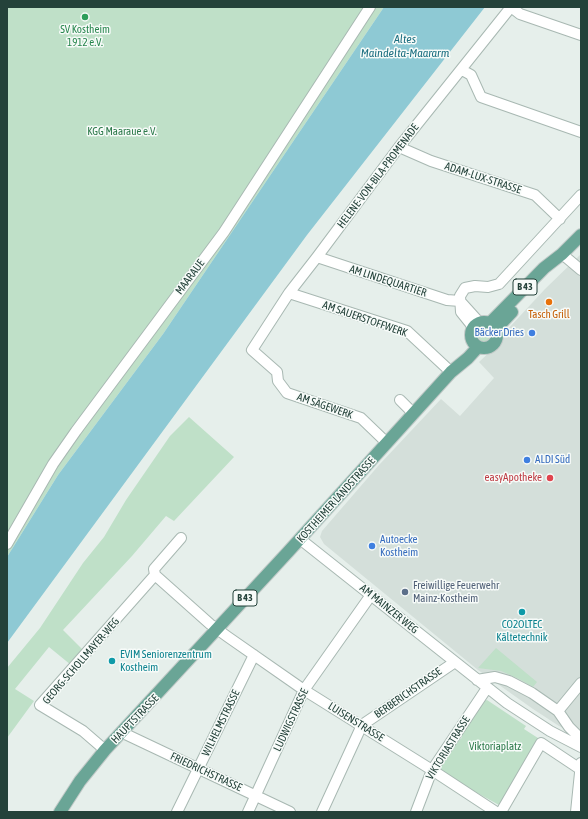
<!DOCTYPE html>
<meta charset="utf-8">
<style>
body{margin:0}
#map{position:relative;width:588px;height:819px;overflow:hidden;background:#e6efeb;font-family:"Asap Condensed",sans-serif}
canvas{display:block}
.frame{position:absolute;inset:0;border:8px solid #24423a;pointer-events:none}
</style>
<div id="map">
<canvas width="588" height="819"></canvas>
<div class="frame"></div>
</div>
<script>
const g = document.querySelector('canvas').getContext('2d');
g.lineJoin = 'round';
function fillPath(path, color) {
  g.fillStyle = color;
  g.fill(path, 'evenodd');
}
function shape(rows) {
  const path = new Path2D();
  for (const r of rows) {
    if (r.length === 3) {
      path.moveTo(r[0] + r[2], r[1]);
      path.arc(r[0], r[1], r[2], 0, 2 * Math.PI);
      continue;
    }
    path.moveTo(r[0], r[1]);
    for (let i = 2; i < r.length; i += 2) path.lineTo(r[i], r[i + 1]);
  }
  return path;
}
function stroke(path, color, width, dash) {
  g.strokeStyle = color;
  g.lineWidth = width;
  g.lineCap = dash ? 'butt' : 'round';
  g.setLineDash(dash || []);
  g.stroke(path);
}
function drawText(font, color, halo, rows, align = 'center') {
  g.font = font + ' "Asap Condensed",sans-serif';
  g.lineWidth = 3;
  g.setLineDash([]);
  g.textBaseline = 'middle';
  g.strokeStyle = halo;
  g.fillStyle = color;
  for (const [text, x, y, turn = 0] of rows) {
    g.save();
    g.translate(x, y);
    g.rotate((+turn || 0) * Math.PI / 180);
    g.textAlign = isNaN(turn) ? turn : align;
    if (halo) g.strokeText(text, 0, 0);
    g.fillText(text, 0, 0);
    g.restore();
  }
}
const built = shape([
 [581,254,581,737,559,726,533,709,478,670,324,544,320,537,322,531,379,465,441,399,460,416,494,378,479,362,495,347,507,330,545,289]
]);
const green = shape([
 [7,7,384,7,163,334,58,475,7,557],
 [484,335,9],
 [189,417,234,457,174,521,166,516,132,556,63,630,84,651,71,665,49,647,15,689,34,701,7,738,7,668,40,628,83,563,104,537,126,500,170,436],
 [496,648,537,682,533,687,519,679,501,671,478,668],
 [487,700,526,726,524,729,541,740,499,805,445,775,441,769,440,765,459,738,461,739,462,736,461,735,484,701]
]);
const water = shape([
 [384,7,485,7,307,235,7,643,7,557,58,475,163,334]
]);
const minor = shape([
 [462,70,471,75,481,97,581,132],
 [399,147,431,161,535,195,560,219],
 [562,254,581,270],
 [317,257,447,300,460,301,479,322],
 [289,293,407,331,451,372],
 [473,327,461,312,460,296,465,288,475,286,488,287,499,284,581,195],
 [400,400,414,414],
 [387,443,361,418,287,393,278,381,277,372,252,350,289,293,317,257,399,147,511,7,520,14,581,35],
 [300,539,507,703,550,731,581,747],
 [7,544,53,464,76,431,224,232,370,7],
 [155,575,154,569,181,538],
 [477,680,495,677,509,681,532,693,558,711,569,727,581,739],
 [558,711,581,683],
 [121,732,290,812],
 [105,750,83,731,40,705,155,575,210,624,228,637,304,690,432,770,496,812],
 [177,812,254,655],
 [248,812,304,690,371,595],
 [322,812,362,725,455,662],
 [416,812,432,770,487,688],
 [501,812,541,743,580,769],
 [576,812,581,763]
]);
const major = shape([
 [484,335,13],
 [490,323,544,268,562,254,581,235],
 [496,329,512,312],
 [60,812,80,781,105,750,288,552,451,372,468,358,478,347]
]);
const markers = [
 [85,17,4,"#2e9e5b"],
 [549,302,4,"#e8710a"],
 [532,333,4,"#3f7fe0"],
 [527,460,4,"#3f7fe0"],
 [550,478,4,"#e0444e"],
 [372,546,4,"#3f7fe0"],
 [405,592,4,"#5c6f8a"],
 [522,612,4,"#0f9aa8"],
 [112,661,4,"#0f9aa8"]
];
const shields = [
 [525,287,24],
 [245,598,24]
];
const shieldNames = [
 ["B 43",525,287],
 ["B 43",245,598]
];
const leisureNames = [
 ["SV Kostheim",85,30],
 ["1912 e.V.",85,43]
];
const parkNames = [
 ["KGG Maaraue e.V.",122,132],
 ["Viktoriaplatz",495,747]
];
const streetNames = [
 ["HELENE-VON-BILA-PROMENADE",378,176,-53],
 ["ADAM-LUX-STRASSE",483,178,18],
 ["MAARAUE",190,277,-53],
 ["AM LINDEQUARTIER",388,281,18],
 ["AM SAUERSTOFFWERK",365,319,19],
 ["AM SÄGEWERK",325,406,19],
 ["KOSTHEIMER LANDSTRASSE",336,500,-48],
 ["AM MAINZER WEG",389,609,39],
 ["GEORG-SCHOLLMAYER-WEG",81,661,-49],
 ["BERBERICHSTRASSE",408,693,-35],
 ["HAUPTSTRASSE",135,719,-46],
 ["LUDWIGSTRASSE",291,720,-65],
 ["LUISENSTRASSE",356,722,32],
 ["WILHELMSTRASSE",221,723,-64],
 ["VIKTORIASTRASSE",448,748,-58],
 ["FRIEDRICHSTRASSE",206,772,25]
];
const foodNames = [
 ["Tasch Grill",549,315]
];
const shopNames = [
 ["Bäcker Dries",524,333,"right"],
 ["ALDI Süd",535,460],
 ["Autoecke",380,540],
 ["Kostheim",380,553]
];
const healthNames = [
 ["easyApotheke",542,478]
];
const serviceNames = [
 ["Freiwillige Feuerwehr",413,586],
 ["Mainz-Kostheim",413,599]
];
const cultureNames = [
 ["CO2OLTEC",522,625],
 ["Kältetechnik",522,638],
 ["EVIM Seniorenzentrum",120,655,"left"],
 ["Kostheim",120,668,"left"]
];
const waterNames = [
 ["Altes",405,39],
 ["Maindelta-Maararm",405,53]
];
fillPath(built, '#d4dfda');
fillPath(green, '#bfe0c8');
fillPath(water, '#8ec9d4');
stroke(minor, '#a8b8b2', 12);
stroke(major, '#c2cac8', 14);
stroke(minor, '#fff', 10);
stroke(major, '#6aa596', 12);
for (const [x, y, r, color] of markers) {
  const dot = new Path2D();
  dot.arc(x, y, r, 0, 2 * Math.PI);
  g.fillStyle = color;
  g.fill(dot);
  stroke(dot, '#f7fbf9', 1.5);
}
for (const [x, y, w] of shields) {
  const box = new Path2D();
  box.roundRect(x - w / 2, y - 8, w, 16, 3);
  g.fillStyle = '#f7fbf9';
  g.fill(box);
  stroke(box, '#24423a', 1);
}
drawText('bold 10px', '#24423a', null, shieldNames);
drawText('11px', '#27864d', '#f7fbf9', leisureNames);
drawText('11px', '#2d7a4b', '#f7fbf9', parkNames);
drawText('11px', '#24423a', '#f7fbf9', streetNames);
drawText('11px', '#c56008', '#f7fbf9', foodNames);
drawText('11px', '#366cbe', '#f7fbf9', shopNames, 'left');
drawText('11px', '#be3a42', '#f7fbf9', healthNames, 'right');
drawText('11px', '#4e5e75', '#f7fbf9', serviceNames, 'left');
drawText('11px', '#0d838f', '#f7fbf9', cultureNames);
drawText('italic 12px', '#1c6f80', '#f7fbf9', waterNames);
</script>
